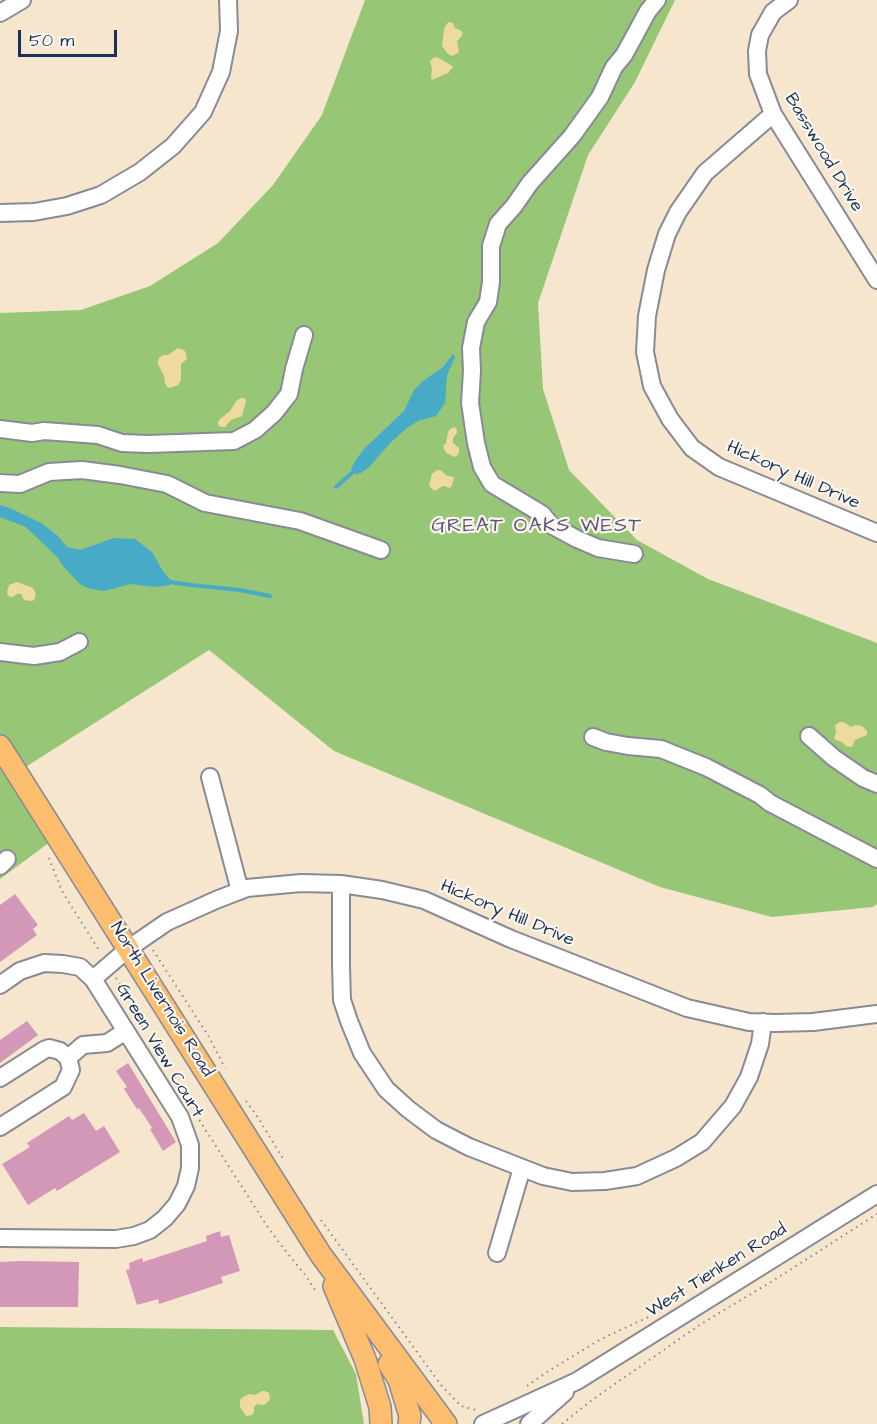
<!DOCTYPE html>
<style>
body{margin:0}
#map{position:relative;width:877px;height:1424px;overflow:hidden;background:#f5e6cd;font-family:"Architects Daughter",sans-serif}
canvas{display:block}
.scale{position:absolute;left:18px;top:30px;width:99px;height:27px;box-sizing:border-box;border:3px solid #1b2f5e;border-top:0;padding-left:8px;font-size:18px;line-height:21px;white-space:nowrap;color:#1b2f5e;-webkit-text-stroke:4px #fbf7ec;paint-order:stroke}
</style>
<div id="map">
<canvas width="877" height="1424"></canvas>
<div class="scale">50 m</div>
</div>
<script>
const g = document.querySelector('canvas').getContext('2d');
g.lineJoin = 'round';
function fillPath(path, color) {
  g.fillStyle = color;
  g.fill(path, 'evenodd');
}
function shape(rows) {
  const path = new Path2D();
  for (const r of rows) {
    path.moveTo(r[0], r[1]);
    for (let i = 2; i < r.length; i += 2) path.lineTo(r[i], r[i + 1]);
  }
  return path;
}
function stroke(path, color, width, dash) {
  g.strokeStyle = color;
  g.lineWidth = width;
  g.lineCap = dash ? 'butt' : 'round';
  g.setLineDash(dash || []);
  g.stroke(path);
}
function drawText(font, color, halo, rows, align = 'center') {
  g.font = font + ' "Architects Daughter",sans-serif';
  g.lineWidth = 4.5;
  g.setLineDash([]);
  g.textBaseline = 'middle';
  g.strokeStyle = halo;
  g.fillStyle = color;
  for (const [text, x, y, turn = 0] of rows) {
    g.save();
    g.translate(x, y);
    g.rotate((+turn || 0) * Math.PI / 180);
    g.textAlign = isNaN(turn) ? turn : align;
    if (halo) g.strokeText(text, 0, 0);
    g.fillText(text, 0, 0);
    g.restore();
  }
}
const green = shape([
 [365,0,675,0,635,82,588,155,538,303,543,389,569,470,637,540,708,579,877,643,877,904,873,907,772,917,660,887,334,751,209,650,10,777,50,842,0,879,0,313,81,310,150,286,218,243,273,185,322,115],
 [0,1327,333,1330,356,1374,364,1424,0,1424]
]);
const sand = shape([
 [449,22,453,23,455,28,460,30,463,33,461,37,457,41,459,51,458,53,452,56,448,54,442,46,444,29,446,25],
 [437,57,451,65,453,67,448,73,432,80,431,78,432,69,430,61,433,58],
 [178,348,184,350,186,353,187,359,181,364,181,380,178,385,170,388,167,387,165,383,164,376,158,364,158,360,160,357,163,355,168,355],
 [241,398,244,398,246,401,242,416,231,420,225,427,221,427,218,425,218,422,220,419,230,411,237,400],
 [455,427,457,430,457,433,453,438,453,443,459,448,459,452,457,456,455,457,446,453,443,446,446,443,448,432,450,429],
 [437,470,442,471,447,476,454,477,452,486,449,488,444,486,441,487,435,491,432,489,429,485,432,474],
 [17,582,33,588,36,594,34,600,30,601,24,600,21,594,17,594,13,597,8,596,7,592,9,585],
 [840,722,844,722,851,727,855,725,862,726,867,731,867,735,855,740,852,747,846,746,842,742,836,740,834,738,836,732,835,725],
 [262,1391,265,1391,269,1393,270,1399,268,1402,264,1405,257,1404,254,1407,254,1412,252,1415,246,1416,240,1407,240,1400,243,1397,247,1395,250,1394,255,1395]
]);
const water = shape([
 [453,354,455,357,447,375,445,403,436,416,418,421,407,428,392,441,369,467,361,473,356,474,351,469,357,458,365,448,404,411,414,390,423,381,443,367],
 [0,505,12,509,41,523,58,536,67,547,80,550,114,538,135,539,152,552,164,573,170,579,170,585,154,587,130,584,104,591,91,589,81,585,62,565,58,558,26,527,0,517]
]);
const stream = shape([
 [336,487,353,472],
 [170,582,191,585,240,590,270,596]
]);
const building = shape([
 [15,894,38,925,33,929,37,935,0,962,0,905],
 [27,1021,38,1035,0,1063,0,1040],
 [128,1063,176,1142,163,1151,150,1129,152,1128,139,1108,137,1109,124,1089,127,1087,116,1071],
 [84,1113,96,1131,104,1126,120,1152,57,1191,55,1188,28,1205,2,1164,30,1147,27,1143,69,1116,72,1120],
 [220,1231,221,1237,229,1235,240,1271,221,1277,223,1283,159,1304,158,1299,137,1305,126,1270,130,1269,129,1263,142,1258,143,1262,207,1241,206,1236],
 [21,1261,79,1262,78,1307,0,1307,0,1262]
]);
const path = shape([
 [49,858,62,891,100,952],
 [153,950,209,1037,225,1068],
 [116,978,127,994,144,1031],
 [246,1101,259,1119,283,1159],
 [196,1115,267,1226,280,1244,306,1276,317,1293],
 [321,1220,441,1385,461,1406,476,1410],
 [527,1386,547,1372,601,1339,655,1314],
 [562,1424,592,1400,701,1324,771,1282,877,1214]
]);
const minor = shape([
 [789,0,773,12,760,35,757,51,758,74,773,114,877,280],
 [0,13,22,0],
 [773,114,705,173,678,212,667,234,656,270,647,316,645,352,652,386,670,419,692,448,719,467,877,533],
 [0,213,34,212,67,206,101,195,140,172,173,146,203,112,221,72,229,31,228,0],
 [0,429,32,433,44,431,98,435,122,443,148,444,234,441,255,430,274,413,289,394,294,369,304,335],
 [0,483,20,484,49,472,82,470,120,475,167,484,205,503,300,521,381,550],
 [634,554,598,548,577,539,551,525,542,514,492,484,482,467,476,443,470,403,472,371,471,348,476,322,488,302,491,282,491,246,498,224,514,206,530,183,572,136,600,97,614,67,624,55,648,11,657,0],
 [0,652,34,656,60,652,79,642],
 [809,736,834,758,863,778,877,784],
 [593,737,606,742,628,746,661,749,706,767,760,795,770,803,877,859],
 [210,777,240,891],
 [0,866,7,859],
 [341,884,341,966,342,1000,349,1021,362,1053,386,1089,408,1109,436,1130,469,1147,543,1176,572,1182,605,1181,637,1176,676,1158,702,1142,733,1106,749,1077,760,1044,763,1022],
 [93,979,129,948,167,922,216,900,247,888,301,883,341,884,382,890,424,900,511,939,687,1008,749,1022,775,1023,813,1022,877,1014],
 [0,985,20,971,44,963,63,964,80,967,93,979,180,1117,190,1145,190,1168,186,1186,177,1204,165,1218,150,1230,134,1236,116,1239,0,1238],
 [68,1058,83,1045,107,1043,126,1031],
 [0,1078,44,1050,49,1048,60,1051,68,1058,71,1070,63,1087,0,1127],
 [497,1253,522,1168],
 [483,1424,577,1381,877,1194],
 [529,1424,565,1392]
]);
const major = shape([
 [0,746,321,1255,446,1424],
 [334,1286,365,1359,380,1407,381,1424],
 [389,1364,399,1380,410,1416,409,1424]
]);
const streetNames = [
 ["Basswood Drive",823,153,59],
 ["Hickory Hill Drive",793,476,24],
 ["Hickory Hill Drive",507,914,23],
 ["North Livernois Road",161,1000,58],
 ["Green View Court",159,1051,59],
 ["West Tienken Road",717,1271,-32]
];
const neighbourhoodNames = [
 ["GREAT OAKS WEST",537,527]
];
fillPath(green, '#96c676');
fillPath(sand, '#eeda9e');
fillPath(water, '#47aac7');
stroke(stream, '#47aac7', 4);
fillPath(building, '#d397b8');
stroke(minor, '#888a96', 20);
stroke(major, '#888a96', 24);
stroke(path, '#888a96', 2, [1.5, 4.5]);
stroke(minor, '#fff', 16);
stroke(major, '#fcbd6f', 21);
drawText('18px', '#1b2f5e', '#fbf7ec', streetNames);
g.letterSpacing = '1.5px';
drawText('20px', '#5b537e', '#fbf7ec', neighbourhoodNames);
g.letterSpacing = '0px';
</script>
